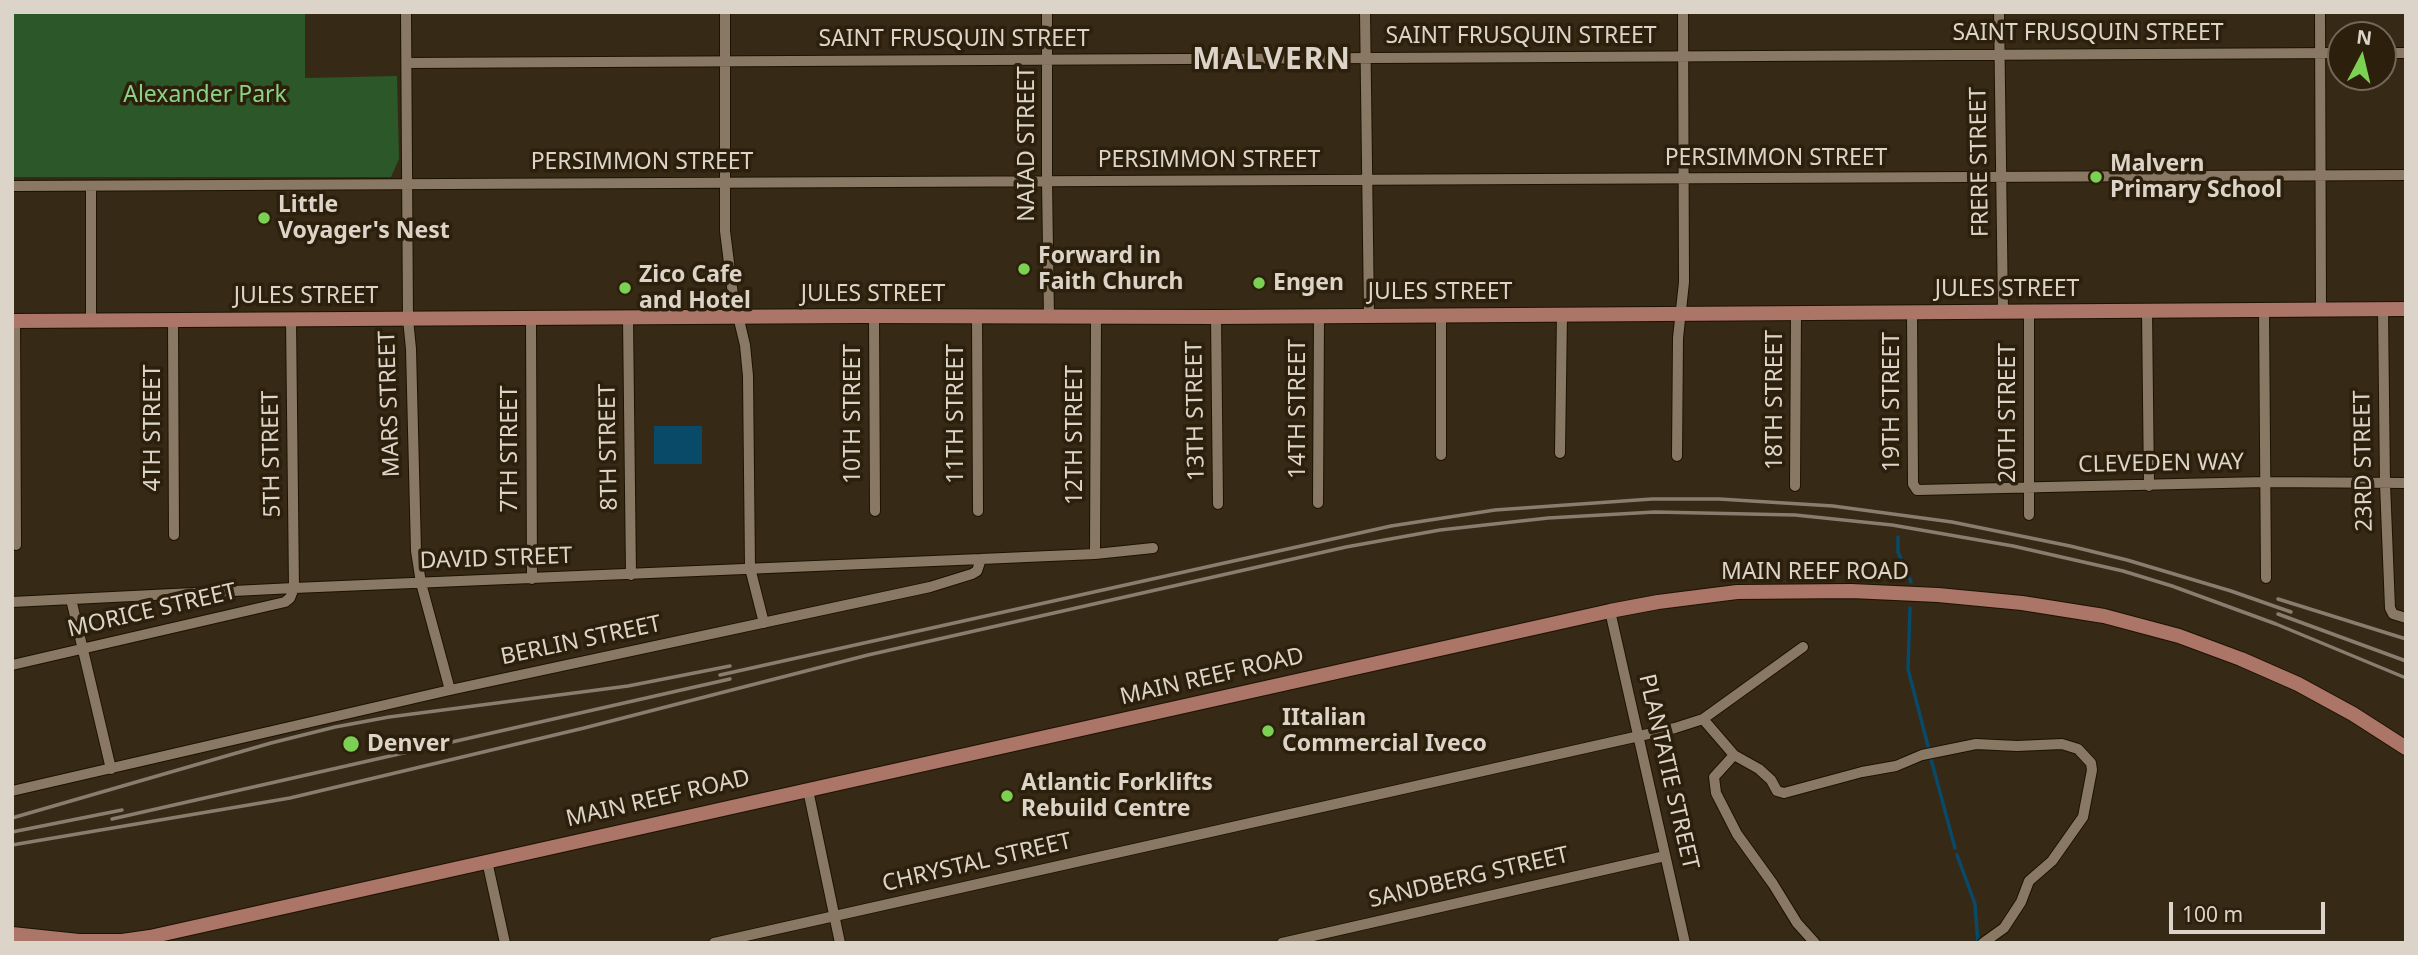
<!DOCTYPE html>
<style>
body{margin:0}
#map{position:relative;width:2418px;height:955px;overflow:hidden;background:#362916;font-family:"Noto Sans",sans-serif}
canvas{display:block}
.frame{position:absolute;inset:0;border:14px solid #dcd4c8;pointer-events:none}
.north{position:absolute;left:2327px;top:21px;width:70px;height:70px;box-sizing:border-box;background:#2c200c;border:2px solid #726857;border-radius:50%;rotate:7deg;font-size:19px;font-weight:700;line-height:28px;text-align:center;color:#dcd4c8}
.north::after{content:'';display:block;margin:auto;width:24px;height:32px;background:#7cd154;clip-path:polygon(50% 0,100% 100%,50% 72%,0 100%)}
.scale{position:absolute;left:2169px;top:902px;width:156px;height:32px;box-sizing:border-box;border:4px solid #dcd4c8;border-top:0;padding-left:9px;font-size:21px;line-height:24px;white-space:nowrap;color:#dcd4c8;-webkit-text-stroke:5px #2c200c;paint-order:stroke}
</style>
<div id="map">
<canvas width="2418" height="955"></canvas>
<div class="frame"></div>
<div class="north">N</div>
<div class="scale">100 m</div>
</div>
<script>
const g = document.querySelector('canvas').getContext('2d');
g.lineJoin = 'round';
function fillPath(path, color) {
  g.fillStyle = color;
  g.fill(path, 'evenodd');
}
function shape(rows) {
  const path = new Path2D();
  for (const r of rows) {
    path.moveTo(r[0], r[1]);
    for (let i = 2; i < r.length; i += 2) path.lineTo(r[i], r[i + 1]);
  }
  return path;
}
function stroke(path, color, width, dash) {
  g.strokeStyle = color;
  g.lineWidth = width;
  g.lineCap = dash ? 'butt' : 'round';
  g.setLineDash(dash || []);
  g.stroke(path);
}
function drawText(font, color, halo, rows, align = 'center') {
  g.font = font + ' "Noto Sans",sans-serif';
  g.lineWidth = 7;
  g.setLineDash([]);
  g.textBaseline = 'middle';
  g.strokeStyle = halo;
  g.fillStyle = color;
  for (const [text, x, y, turn = 0] of rows) {
    g.save();
    g.translate(x, y);
    g.rotate((+turn || 0) * Math.PI / 180);
    g.textAlign = isNaN(turn) ? turn : align;
    if (halo) g.strokeText(text, 0, 0);
    g.fillText(text, 0, 0);
    g.restore();
  }
}
const green = shape([
 [12,12,305,12,305,78,397,76,399,159,391,177,12,177]
]);
const water = shape([
 [654,426,702,426,702,464,654,464]
]);
const stream = shape([
 [1898,537,1898,552,1911,582],
 [1910,608,1908,669,1929,750],
 [1931,759,1955,848],
 [1957,855,1975,904,1978,943]
]);
const minor = shape([
 [406,12,408,319,411,349,416,551,421,583,450,690],
 [725,12,725,231,733,295,745,345,748,376,750,568,764,623],
 [1047,12,1047,181,1049,317],
 [1365,12,1369,315],
 [1999,12,2003,312],
 [2320,12,2321,310],
 [2383,53,2406,53],
 [407,63,2341,53],
 [12,186,2406,175],
 [91,186,91,320],
 [2383,309,2385,484,2390,608,2393,614,2406,618],
 [2264,310,2266,578],
 [2147,311,2149,486],
 [1912,312,1913,484,1917,490,2265,482,2406,483],
 [874,316,875,511],
 [977,317,978,511],
 [1216,317,1218,504],
 [531,318,532,579],
 [628,318,631,575],
 [173,320,174,535],
 [15,321,16,545],
 [1560,453,1562,314],
 [1441,455,1441,315],
 [1677,456,1678,338,1684,282,1683,12],
 [1795,486,1796,313],
 [1318,503,1319,315],
 [2029,515,2029,311],
 [1095,554,1096,317],
 [71,599,111,769],
 [12,602,294,588,981,559],
 [1610,611,1685,943],
 [12,665,285,602,290,598,294,588,291,319],
 [1703,719,1734,755,1759,769,1771,780,1777,791,1784,793,1862,772,1896,766,1922,755,1976,744,2017,746,2062,744,2078,749,2091,763,2092,770,2083,817,2052,861,2029,881,2021,902,2004,928,1983,943],
 [1734,755,1714,777,1716,793,1737,834,1773,884,1797,923,1815,943],
 [808,790,840,943],
 [12,791,450,690,930,587,972,574,977,571,981,559,1095,554,1153,548],
 [487,861,505,943],
 [714,943,1675,728,1703,719,1803,647],
 [1282,943,1665,856]
]);
const major = shape([
 [12,321,857,316,1216,317,2406,309],
 [12,934,79,941,122,941,150,937,1610,611,1658,602,1737,592,1851,591,1938,595,2022,603,2104,616,2179,636,2241,659,2298,684,2353,714,2406,748]
]);
const rail = shape([
 [2278,599,2406,639],
 [2278,614,2406,661],
 [720,675,1391,526,1495,510,1652,499,1719,499,1833,506,1952,522,2070,546,2127,560,2231,591,2291,612],
 [12,818,271,743,335,727,389,717,628,686,730,666],
 [112,819,730,679],
 [12,832,122,810],
 [12,845,290,798,584,728,868,655,1346,547,1440,530,1548,518,1655,512,1795,515,1892,525,2013,546,2123,571,2172,586,2276,624,2406,678]
]);
const markers = [
 [2096,177,7,"#7cd154"],
 [264,218,7,"#7cd154"],
 [1024,269,7,"#7cd154"],
 [1259,283,7,"#7cd154"],
 [625,288,7,"#7cd154"],
 [1268,731,7,"#7cd154"],
 [351,744,9,"#7cd154"],
 [1007,796,7,"#7cd154"]
];
const streetNames = [
 ["SAINT FRUSQUIN STREET",2088,33],
 ["SAINT FRUSQUIN STREET",1521,36],
 ["SAINT FRUSQUIN STREET",954,39],
 ["NAIAD STREET",1027,144,-90],
 ["PERSIMMON STREET",1776,158],
 ["PERSIMMON STREET",1209,160],
 ["PERSIMMON STREET",642,162],
 ["FRERE STREET",1980,162,-91],
 ["JULES STREET",2007,289],
 ["JULES STREET",1440,292],
 ["JULES STREET",873,294],
 ["JULES STREET",306,296],
 ["18TH STREET",1775,400,-90],
 ["19TH STREET",1892,402,-90],
 ["MARS STREET",390,404,-92],
 ["14TH STREET",1298,409,-90],
 ["13TH STREET",1196,411,-91],
 ["20TH STREET",2008,413,-90],
 ["10TH STREET",853,414,-90],
 ["11TH STREET",956,414,-90],
 ["4TH STREET",153,428,-90],
 ["12TH STREET",1075,435,-90],
 ["8TH STREET",609,447,-91],
 ["7TH STREET",510,449,-90],
 ["5TH STREET",272,454,-91],
 ["23RD STREET",2364,461,-91],
 ["CLEVEDEN WAY",2161,464,-1],
 ["DAVID STREET",496,559,-2],
 ["MAIN REEF ROAD",1815,572],
 ["MORICE STREET",152,611,-13],
 ["BERLIN STREET",581,641,-12],
 ["MAIN REEF ROAD",1212,677,-13],
 ["PLANTATIE STREET",1668,772,77],
 ["MAIN REEF ROAD",658,799,-13],
 ["CHRYSTAL STREET",977,863,-13],
 ["SANDBERG STREET",1469,878,-13]
];
const parkNames = [
 ["Alexander Park",205,95]
];
const poiNames = [
 ["Malvern",2110,164],
 ["Primary School",2110,190],
 ["Little",278,205],
 ["Voyager's Nest",278,231],
 ["Forward in",1038,256],
 ["Faith Church",1038,282],
 ["Zico Cafe",639,275],
 ["and Hotel",639,301],
 ["Engen",1273,283],
 ["IItalian",1282,718],
 ["Commercial Iveco",1282,744],
 ["Denver",367,744],
 ["Atlantic Forklifts",1021,783],
 ["Rebuild Centre",1021,809]
];
const districtNames = [
 ["MALVERN",1272,60]
];
fillPath(green, '#2b5729');
fillPath(water, '#094a69');
stroke(stream, '#094a69', 3.5);
stroke(minor, '#1d1201', 12);
stroke(major, '#1d1201', 16);
stroke(minor, '#897964', 10);
stroke(major, '#ab7568', 14);
stroke(rail, '#887d6e', 3.5);
for (const [x, y, r, color] of markers) {
  const dot = new Path2D();
  dot.arc(x, y, r, 0, 2 * Math.PI);
  g.fillStyle = color;
  g.fill(dot);
  stroke(dot, '#2c200c', 2.5);
}
drawText('23px', '#dcd4c8', '#2c200c', streetNames);
drawText('23px', '#8ad385', '#2c200c', parkNames);
drawText('bold 23px', '#dcd4c8', '#2c200c', poiNames, 'left');
g.letterSpacing = '2px';
drawText('bold 30px', '#dcd4c8', '#2c200c', districtNames);
g.letterSpacing = '0px';
</script>
